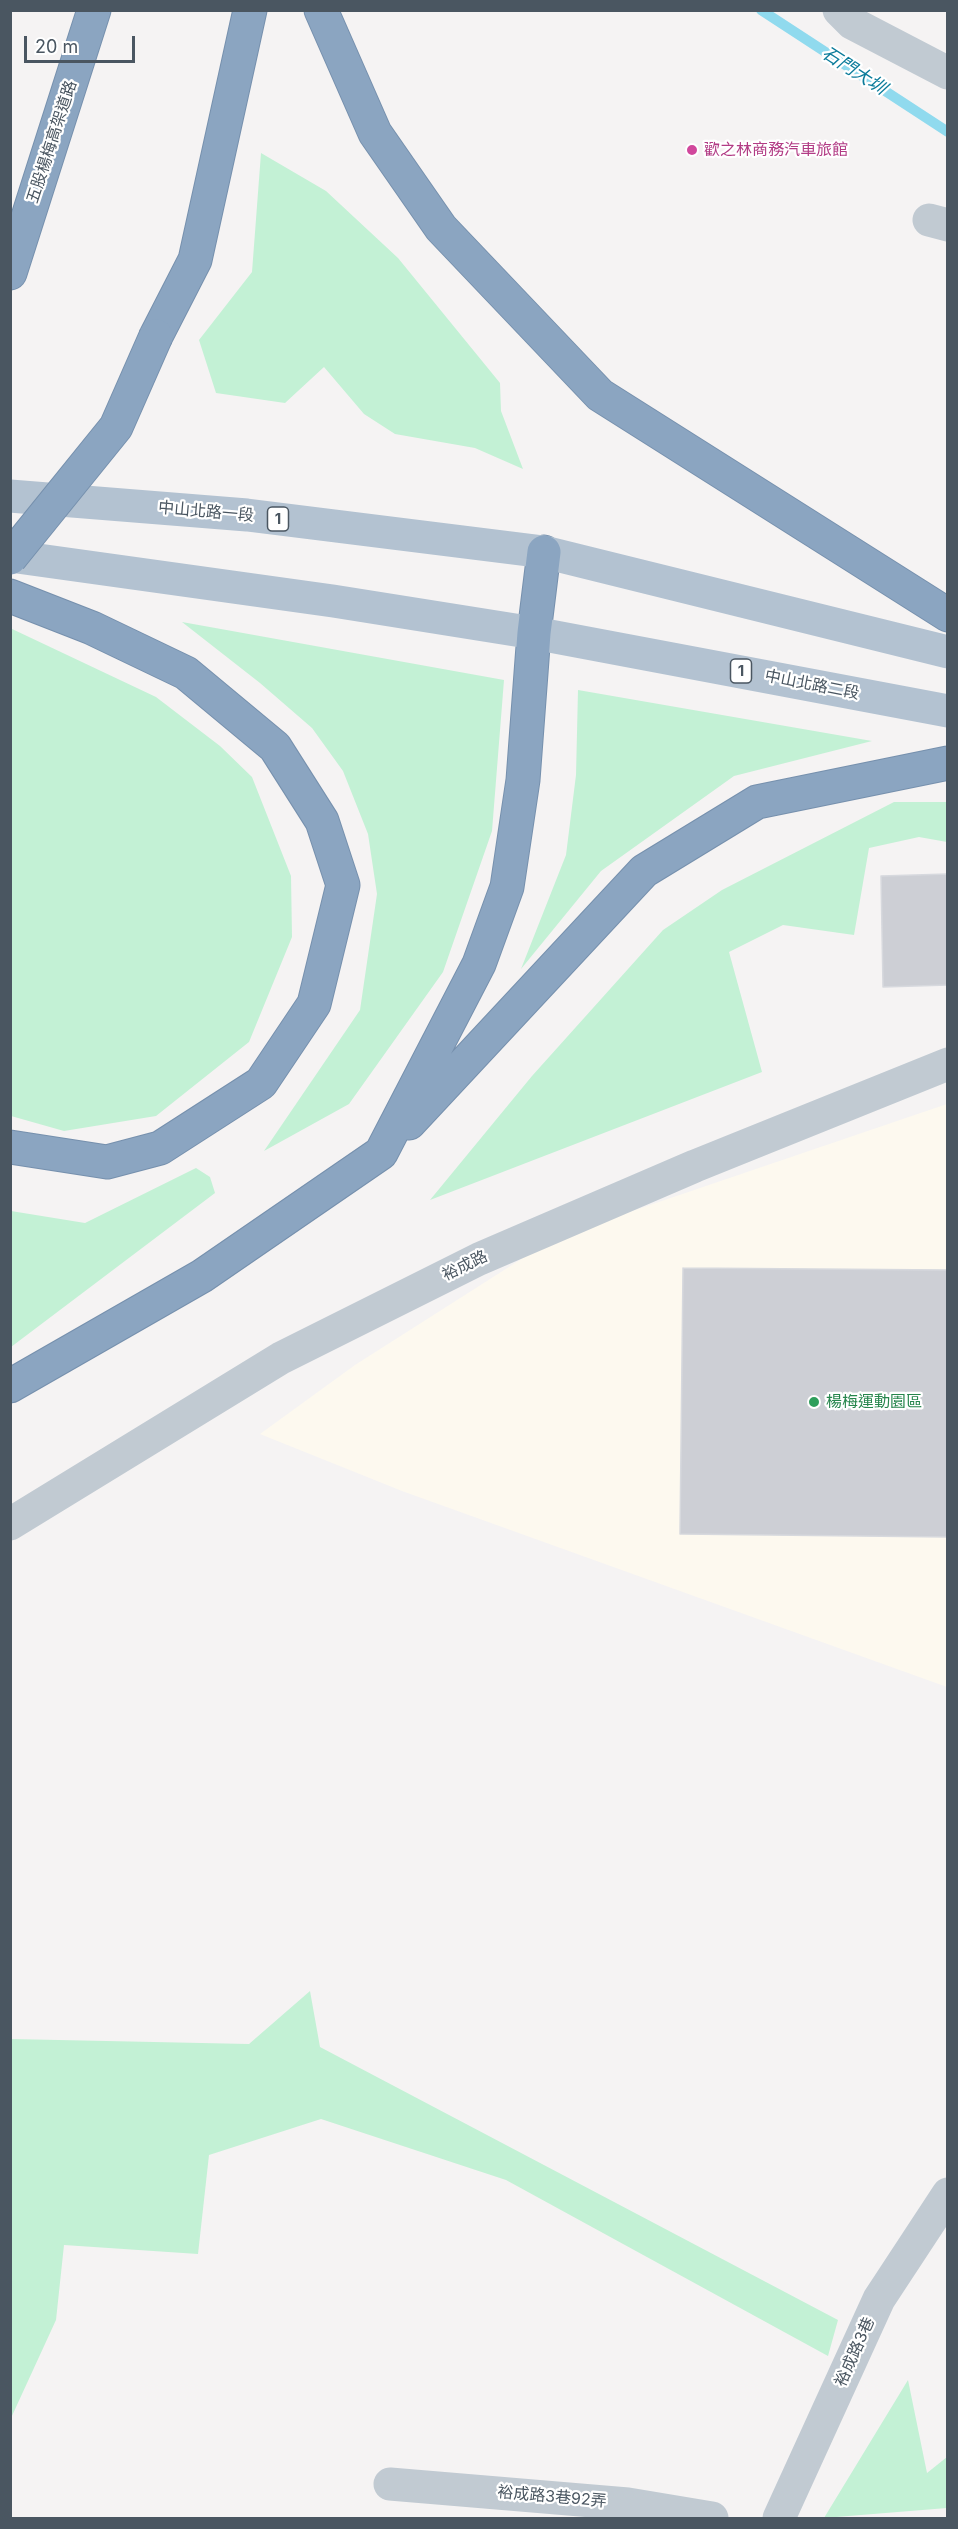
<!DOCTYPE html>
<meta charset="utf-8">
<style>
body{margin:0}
#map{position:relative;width:958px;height:2529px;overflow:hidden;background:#f5f3f3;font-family:Inter,sans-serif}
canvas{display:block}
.frame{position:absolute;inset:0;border:12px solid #4a5661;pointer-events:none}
.scale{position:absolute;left:24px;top:36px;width:111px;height:27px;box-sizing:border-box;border:3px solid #4a5661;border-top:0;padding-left:8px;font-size:18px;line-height:21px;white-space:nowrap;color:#4a5661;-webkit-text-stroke:4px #fff;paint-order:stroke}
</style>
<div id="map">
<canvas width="958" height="2529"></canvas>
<div class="frame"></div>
<div class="scale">20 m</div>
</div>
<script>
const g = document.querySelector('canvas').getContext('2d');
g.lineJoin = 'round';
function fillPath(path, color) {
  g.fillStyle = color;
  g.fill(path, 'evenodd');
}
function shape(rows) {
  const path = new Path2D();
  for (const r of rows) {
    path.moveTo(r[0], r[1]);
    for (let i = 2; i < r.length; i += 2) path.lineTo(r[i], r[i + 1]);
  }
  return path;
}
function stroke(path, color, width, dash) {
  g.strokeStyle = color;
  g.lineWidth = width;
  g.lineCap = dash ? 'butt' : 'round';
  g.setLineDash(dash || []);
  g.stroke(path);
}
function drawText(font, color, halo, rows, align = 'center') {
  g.font = font + ' Inter,"Noto Sans TC",sans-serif';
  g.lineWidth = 4.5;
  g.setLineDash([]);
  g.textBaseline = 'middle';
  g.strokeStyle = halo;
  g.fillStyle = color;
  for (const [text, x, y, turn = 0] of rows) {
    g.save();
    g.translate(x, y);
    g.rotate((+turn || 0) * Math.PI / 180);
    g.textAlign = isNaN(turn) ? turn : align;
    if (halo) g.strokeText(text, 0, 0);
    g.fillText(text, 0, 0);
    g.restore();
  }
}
const commercial = shape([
 [947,1104,947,1687,402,1491,260,1434,355,1365,556,1237]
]);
const green = shape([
 [261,153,326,191,398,258,500,383,501,411,523,469,475,448,395,434,364,414,324,367,285,403,216,393,199,340,252,272],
 [182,622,504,680,492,831,443,972,349,1104,264,1151,360,1010,377,894,368,834,343,771,312,728,260,683],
 [10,628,156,697,220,746,252,777,291,876,292,937,249,1042,156,1116,64,1131,11,1116],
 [578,690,872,741,734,776,601,871,521,969,566,855,576,775],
 [894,802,947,802,947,842,919,837,869,848,854,935,783,925,729,952,762,1072,430,1200,532,1076,663,930,722,890],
 [196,1168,210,1177,215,1193,11,1347,11,1211,85,1223],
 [310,1991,320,2047,838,2320,828,2356,506,2180,321,2119,209,2155,198,2254,64,2245,56,2320,11,2418,11,2039,249,2044],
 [908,2380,927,2473,947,2457,947,2508,824,2518]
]);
const stream = shape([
 [761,10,948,132]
]);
const building = shape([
 [948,874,948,985,883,987,881,876,948,874],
 [683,1268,948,1270,948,1537,680,1534,683,1268]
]);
const minor = shape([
 [839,10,852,23,948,73],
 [929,220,948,225],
 [10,1524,281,1358,479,1259,695,1166,948,1064],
 [390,2484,628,2504,712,2518],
 [779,2518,879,2299,948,2194]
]);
const major = shape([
 [10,496,247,515,544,552,948,652],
 [10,556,333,601,534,633,948,711]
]);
const highway = shape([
 [321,10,375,133,441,228,600,395,948,615],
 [10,273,94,10],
 [156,336,195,260,250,10],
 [10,596,92,628,186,673,275,747,322,821,343,885,314,1004,261,1083,160,1148,107,1162,10,1147],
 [409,1123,644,871,757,802,948,763],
 [10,1386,202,1276,381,1153,479,964,507,887,523,780,534,633,544,552]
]);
const highwayBridge = shape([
 [10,558,116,427,156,336]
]);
const markers = [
 [692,150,6,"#d1479c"],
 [814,1402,6,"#2e9e5b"]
];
const shields = [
 [278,519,21],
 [741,671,21]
];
const shieldNames = [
 ["1",278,519],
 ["1",741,671]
];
const streetNames = [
 ["五股楊梅高架道路",52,142,-72],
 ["中山北路一段",206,512,5],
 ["中山北路二段",812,685,11],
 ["裕成路",465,1266,-26],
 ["裕成路3巷",855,2352,-66],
 ["裕成路3巷92弄",552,2497,5]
];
const hotelNames = [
 ["歡之林商務汽車旅館",704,150]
];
const leisureNames = [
 ["楊梅運動園區",826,1402]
];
const waterNames = [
 ["石門大圳",854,71,33]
];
fillPath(commercial, '#fdf9ef');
fillPath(green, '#c3f1d5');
stroke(stream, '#90daee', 10);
fillPath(building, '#cdcfd5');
stroke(building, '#d7d9de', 1.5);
stroke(highway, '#7690ad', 35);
stroke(minor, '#c1cad2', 33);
stroke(major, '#b3c2d1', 33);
stroke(highway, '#8ba5c1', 33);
stroke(highwayBridge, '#7690ad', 35, []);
stroke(highwayBridge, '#8ba5c1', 33);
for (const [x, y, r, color] of markers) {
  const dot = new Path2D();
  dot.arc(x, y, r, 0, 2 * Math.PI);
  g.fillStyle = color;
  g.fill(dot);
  stroke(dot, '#fff', 2);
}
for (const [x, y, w] of shields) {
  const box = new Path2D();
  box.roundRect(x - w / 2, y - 12, w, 24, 4.5);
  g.fillStyle = '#fff';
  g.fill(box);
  stroke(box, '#4a5661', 1.5);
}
drawText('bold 15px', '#4a5661', null, shieldNames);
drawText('16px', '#4a5661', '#fff', streetNames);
drawText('16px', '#b23c85', '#fff', hotelNames, 'left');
drawText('16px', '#27864d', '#fff', leisureNames, 'left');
drawText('italic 18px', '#0c7c9b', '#fff', waterNames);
</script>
